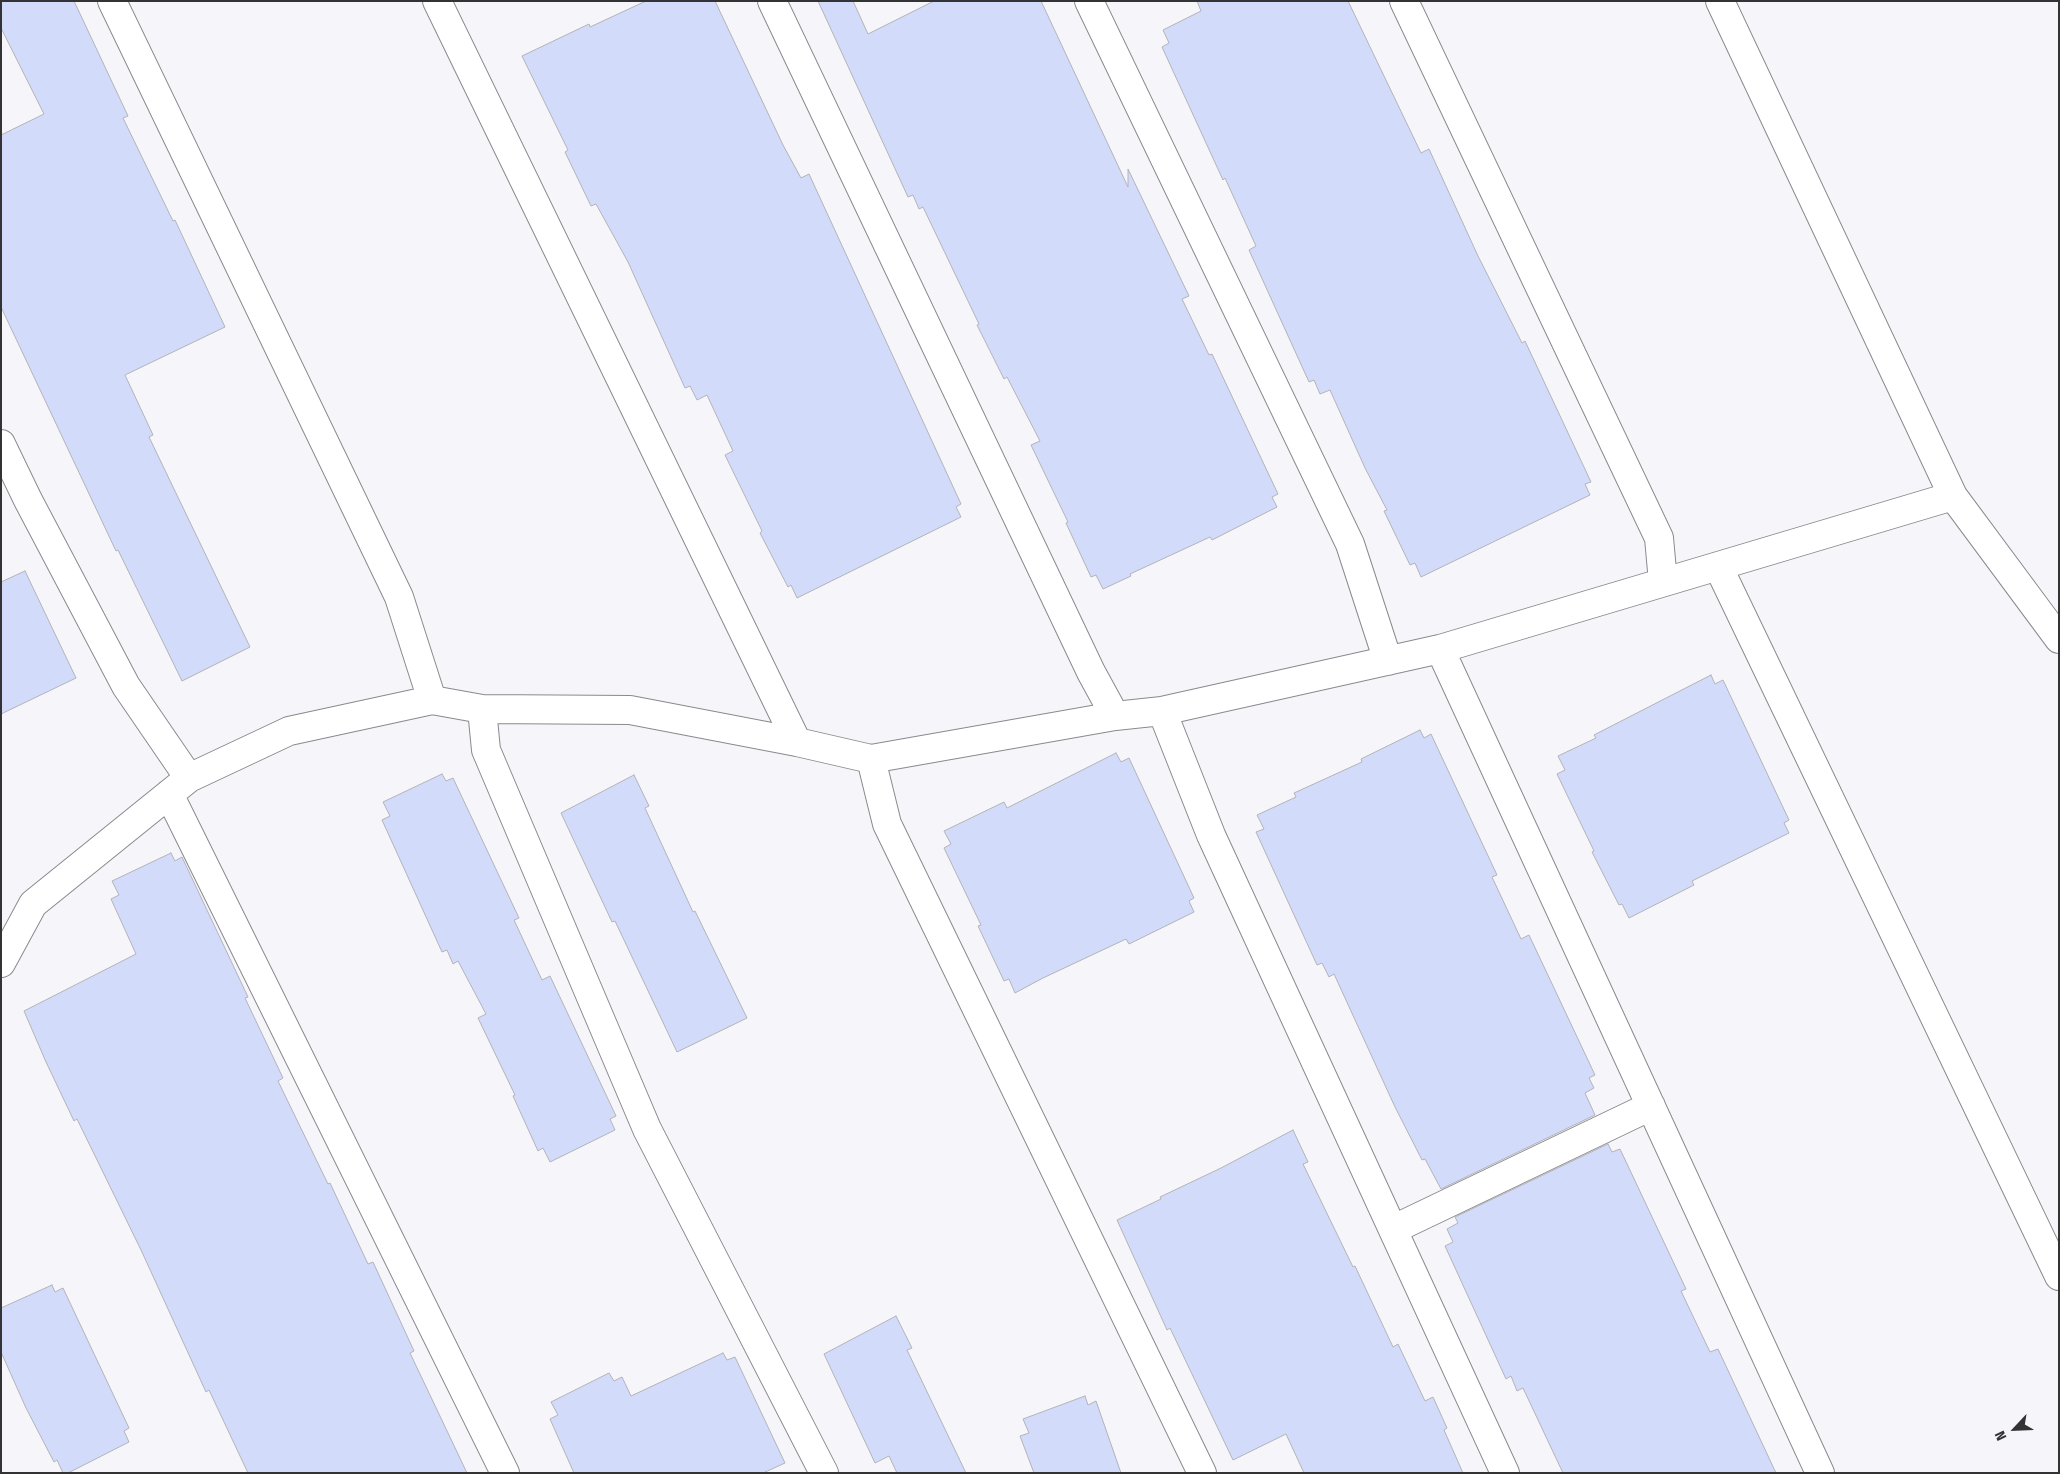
<!DOCTYPE html>
<style>
body{margin:0}
#map{position:relative;width:2060px;height:1474px;overflow:hidden;background:#f6f5fa;font-family:"Fira Sans Condensed",sans-serif}
canvas{display:block}
.frame{position:absolute;inset:0;border:2px solid #333234;pointer-events:none}
.north{position:absolute;left:1990px;top:1404px;width:50px;height:50px;-webkit-text-stroke:4px #f6f5fa;paint-order:stroke;rotate:245deg;font-size:14px;font-weight:700;line-height:20px;text-align:center;color:#333234}
.north::after{content:'';display:block;margin:auto;width:18px;height:22px;background:#333234;clip-path:polygon(50% 0,100% 100%,50% 72%,0 100%)}
</style>
<div id="map">
<canvas width="2060" height="1474"></canvas>
<div class="frame"></div>
<div class="north">N</div>
</div>
<script>
const g = document.querySelector('canvas').getContext('2d');
g.lineJoin = 'round';
function fillPath(path, color) {
  g.fillStyle = color;
  g.fill(path, 'evenodd');
}
function shape(rows) {
  const path = new Path2D();
  for (const r of rows) {
    path.moveTo(r[0], r[1]);
    for (let i = 2; i < r.length; i += 2) path.lineTo(r[i], r[i + 1]);
  }
  return path;
}
function stroke(path, color, width, dash) {
  g.strokeStyle = color;
  g.lineWidth = width;
  g.lineCap = dash ? 'butt' : 'round';
  g.setLineDash(dash || []);
  g.stroke(path);
}
const building = shape([
 [1,1,74,1,128,116,123,118,173,221,175,220,225,327,125,375,153,435,149,437,250,647,182,681,118,550,116,551,1,307,1,135,44,114,1,28,1,1],
 [646,1,715,1,783,145,801,178,809,174,961,504,956,507,961,517,797,598,791,585,788,587,760,533,762,531,725,455,733,451,707,395,697,400,690,386,685,388,628,262,596,204,591,206,565,152,568,150,522,56,589,24,590,27,646,1],
 [818,1,853,1,868,34,934,1,1041,1,1128,187,1128,169,1189,296,1182,299,1209,355,1212,354,1278,494,1272,497,1277,507,1212,540,1210,537,1130,574,1131,576,1103,589,1096,575,1091,577,1066,523,1068,522,1031,445,1040,441,1007,377,1004,379,977,325,979,324,923,207,919,209,913,195,908,197,818,1],
 [1197,1,1348,1,1421,153,1429,149,1478,256,1522,343,1525,341,1591,482,1585,484,1590,495,1421,577,1415,563,1410,565,1384,511,1387,510,1365,468,1330,390,1320,394,1314,380,1309,382,1249,250,1256,246,1225,178,1223,180,1162,47,1169,43,1163,30,1201,11,1197,1],
 [25,571,76,678,1,714,1,582,25,571],
 [1711,675,1715,684,1723,680,1789,820,1784,823,1789,833,1692,881,1694,885,1629,918,1622,904,1619,905,1592,852,1594,851,1557,774,1565,770,1558,756,1596,738,1594,735,1711,675],
 [1420,730,1424,738,1431,734,1497,875,1492,877,1521,939,1529,935,1595,1075,1589,1078,1594,1088,1585,1093,1595,1115,1441,1189,1425,1159,1422,1160,1395,1107,1334,974,1329,977,1322,963,1317,965,1256,832,1264,829,1257,815,1296,797,1294,793,1362,762,1361,759,1420,730],
 [1116,753,1121,762,1129,758,1194,898,1189,901,1194,912,1129,944,1126,939,1043,978,1015,993,1009,979,1004,981,978,926,981,925,944,848,951,844,944,831,1004,802,1007,808,1116,753],
 [442,774,446,781,453,778,519,918,514,920,542,980,550,976,616,1116,610,1119,615,1130,550,1162,543,1148,538,1151,513,1096,515,1095,478,1018,486,1014,458,961,453,964,447,950,442,952,382,820,390,816,383,802,442,774],
 [634,775,649,806,645,808,693,912,695,911,747,1018,677,1052,615,921,612,922,561,813,634,775],
 [171,853,175,861,182,857,248,997,245,998,283,1078,278,1081,328,1184,330,1183,368,1264,373,1262,414,1351,410,1353,467,1473,248,1473,209,1390,206,1392,141,1250,77,1119,74,1121,46,1062,24,1011,136,954,111,899,119,895,112,881,171,853],
 [1293,1130,1308,1162,1303,1164,1353,1267,1355,1266,1393,1347,1398,1344,1425,1401,1433,1397,1447,1428,1444,1430,1463,1473,1304,1473,1286,1434,1233,1460,1170,1328,1167,1330,1117,1220,1161,1199,1160,1197,1221,1168,1293,1130],
 [1608,1144,1612,1152,1620,1149,1686,1289,1681,1291,1710,1352,1718,1349,1776,1473,1563,1473,1523,1388,1517,1391,1511,1376,1506,1379,1445,1246,1453,1242,1447,1229,1458,1223,1455,1217,1608,1144],
 [52,1285,55,1292,63,1288,129,1428,124,1431,129,1442,68,1473,63,1473,57,1460,54,1462,26,1408,1,1352,1,1308,52,1285],
 [896,1316,912,1348,907,1350,966,1473,897,1473,889,1456,875,1463,824,1354,896,1316],
 [723,1353,727,1360,735,1357,785,1463,763,1473,574,1473,550,1419,558,1415,551,1402,609,1373,614,1381,622,1377,631,1396,723,1353],
 [1085,1396,1088,1405,1096,1401,1121,1473,1034,1473,1020,1436,1029,1433,1023,1419,1085,1396]
]);
const minor = shape([
 [112,1,399,597,432,700],
 [437,1,797,742],
 [772,1,1091,672,1115,716],
 [1089,1,1350,544,1388,661],
 [1404,1,1659,538,1663,582],
 [1720,1,1953,496,2059,639],
 [1,444,28,500,126,686,189,778],
 [1718,566,2059,1276],
 [1440,649,1820,1473],
 [482,709,486,750,647,1129,824,1473],
 [1162,711,1211,835,1505,1473],
 [871,759,887,824,1202,1473],
 [169,794,505,1473],
 [1,963,33,904,189,778,289,731,432,700,482,709,630,710,797,742,871,759,1115,716,1162,711,1440,649,1953,496],
 [1394,1229,1651,1106]
]);
fillPath(building, '#d2dbfa');
stroke(building, '#b2b3b8', 1);
stroke(minor, '#8a8a8e', 30);
stroke(minor, '#fff', 28);
</script>
